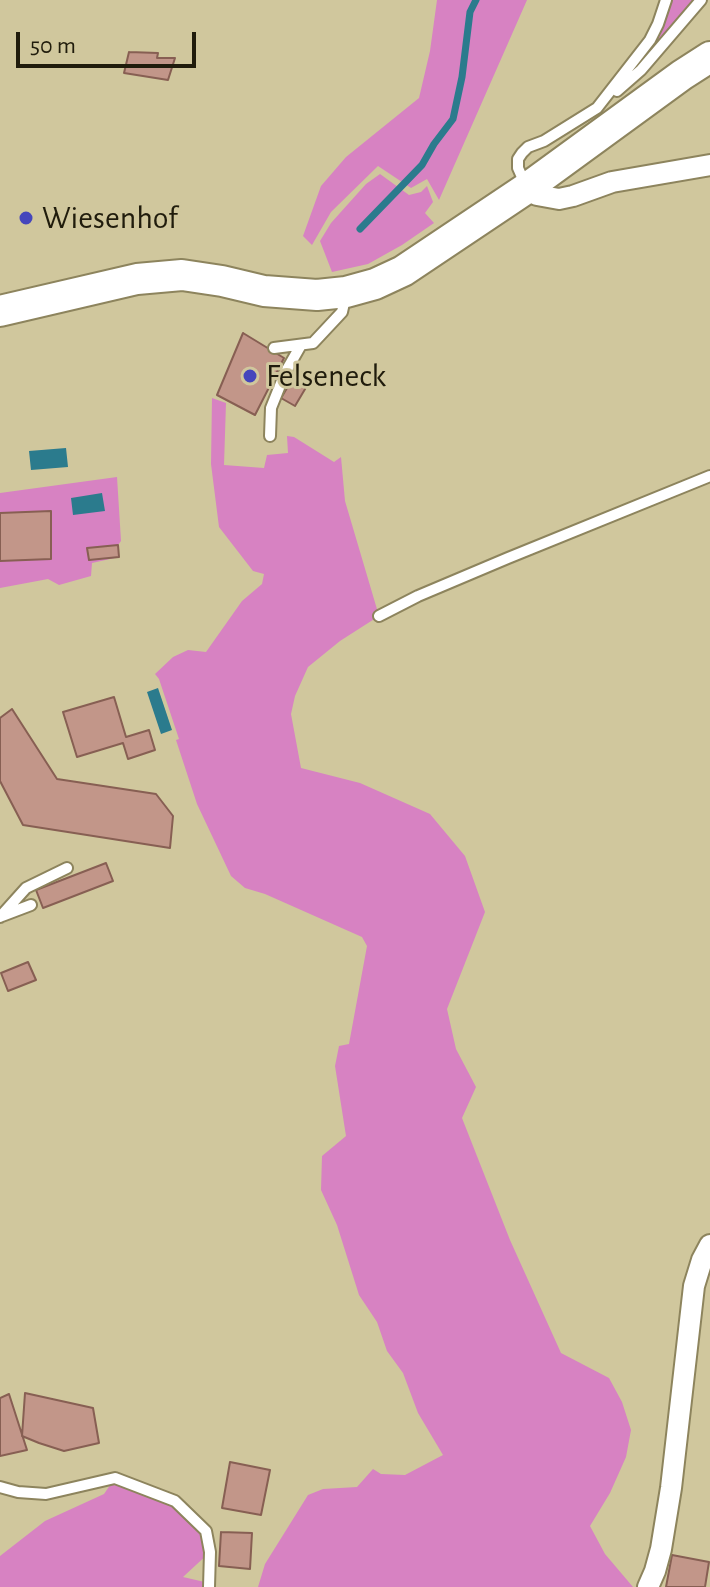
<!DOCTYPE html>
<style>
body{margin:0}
#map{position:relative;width:710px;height:1587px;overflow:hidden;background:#d0c79d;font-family:"Alegreya Sans",sans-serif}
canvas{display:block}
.scale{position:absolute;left:16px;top:32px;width:180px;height:36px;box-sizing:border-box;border:4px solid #201c0c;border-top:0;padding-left:10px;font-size:24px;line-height:28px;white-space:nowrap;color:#201c0c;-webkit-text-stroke:6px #d0c79d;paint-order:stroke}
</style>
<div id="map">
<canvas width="710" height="1587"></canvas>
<div class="scale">50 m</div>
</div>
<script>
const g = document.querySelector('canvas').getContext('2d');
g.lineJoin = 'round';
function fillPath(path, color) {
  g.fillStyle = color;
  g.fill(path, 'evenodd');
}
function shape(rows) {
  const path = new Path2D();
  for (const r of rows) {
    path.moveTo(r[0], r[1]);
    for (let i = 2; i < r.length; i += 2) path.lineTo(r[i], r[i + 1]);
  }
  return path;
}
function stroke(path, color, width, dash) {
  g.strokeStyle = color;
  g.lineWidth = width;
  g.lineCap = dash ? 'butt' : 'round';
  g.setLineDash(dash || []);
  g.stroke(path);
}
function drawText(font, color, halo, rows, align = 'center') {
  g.font = font + ' "Alegreya Sans",sans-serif';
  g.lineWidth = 6;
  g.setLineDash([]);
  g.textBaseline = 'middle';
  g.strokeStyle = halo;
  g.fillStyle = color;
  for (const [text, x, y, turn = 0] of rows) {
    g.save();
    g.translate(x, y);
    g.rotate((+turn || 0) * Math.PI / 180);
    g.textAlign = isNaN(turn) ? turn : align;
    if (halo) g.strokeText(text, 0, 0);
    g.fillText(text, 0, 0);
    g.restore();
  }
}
const green = shape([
 [437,0,527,0,439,200,427,179,411,188,378,166,331,212,312,245,303,236,321,186,346,157,419,98,430,51],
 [666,0,701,0,667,38,597,108,650,40],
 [380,174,409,195,421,192,427,186,433,202,425,213,434,223,402,245,368,264,332,272,320,241,331,223,366,184],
 [212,398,226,403,224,465,264,468,267,455,288,453,287,436,294,437,334,462,341,457,345,501,379,616,340,641,308,667,295,696,291,714,301,768,360,783,430,814,465,856,485,912,447,1009,456,1049,476,1087,462,1118,510,1240,561,1353,609,1378,622,1402,631,1430,626,1457,610,1493,590,1526,605,1554,633,1587,258,1587,265,1564,308,1495,323,1489,357,1487,373,1469,381,1474,405,1475,443,1455,418,1413,403,1373,387,1351,377,1322,359,1295,337,1225,321,1190,322,1156,346,1136,335,1066,339,1046,349,1044,367,946,362,937,265,894,245,888,231,876,197,804,176,740,179,739,159,679,155,674,173,657,188,650,206,652,242,601,262,584,264,574,253,571,219,527,211,464],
 [117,477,121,541,118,545,119,557,92,563,91,576,59,585,48,579,0,588,0,493],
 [115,1478,175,1501,206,1531,210,1552,183,1577,209,1583,209,1587,0,1587,0,1556,45,1521,104,1494]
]);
const water = shape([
 [66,448,68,467,31,470,29,451],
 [102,493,105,511,73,515,71,498],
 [158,688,172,730,161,734,147,692]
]);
const stream = shape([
 [360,229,422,165,434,144,453,119,462,77,470,12,476,0]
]);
const building = shape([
 [129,52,158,53,157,58,175,58,168,80,124,73,129,52],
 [243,333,284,358,255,415,217,395,243,333],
 [298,370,311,379,295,406,281,398,298,370],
 [51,511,51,559,0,561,0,513,51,511],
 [118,545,119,557,89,560,87,548,118,545],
 [114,697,126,737,149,730,155,750,128,759,123,743,77,757,63,712,114,697],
 [12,709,57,779,156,794,173,816,170,848,23,825,0,781,0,718,12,709],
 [106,863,113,881,43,908,36,890,106,863],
 [28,962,36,980,8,991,1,973,28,962],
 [25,1393,93,1408,99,1443,64,1451,39,1443,22,1436,25,1393],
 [9,1394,27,1450,0,1456,0,1398,9,1394],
 [230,1462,270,1470,261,1515,222,1508,230,1462],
 [221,1532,252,1533,250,1569,219,1566,221,1532],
 [672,1555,709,1562,705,1587,666,1587,672,1555]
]);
const lane = shape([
 [617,91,641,70,701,0],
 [526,186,518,168,518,159,522,153,528,147,544,141,597,108,650,40,658,24,666,0],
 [274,348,313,343,342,312,346,294],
 [270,436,271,408,285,373,301,345],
 [379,616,418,596,508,558,710,476],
 [2,916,31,905],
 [0,917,26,888,67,868],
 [0,1487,18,1492,46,1494,115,1478,175,1501,206,1531,210,1552,209,1587]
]);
const street = shape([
 [527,188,537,195,559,199,573,196,612,182,710,165],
 [648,1587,655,1571,661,1549,671,1488,694,1286,702,1260,710,1245]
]);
const primary = shape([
 [0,311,137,279,182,275,222,281,264,291,317,295,346,292,375,284,403,271,527,188,682,75,710,57]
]);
const markers = [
 [26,218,8,"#4546bc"],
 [250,376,8,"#4546bc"]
];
const poiNames = [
 ["Wiesenhof",42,218],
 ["Felseneck",266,376]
];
fillPath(green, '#d782c2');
fillPath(water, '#2b7b8d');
stroke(stream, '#2b7b8d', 7);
fillPath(building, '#c29689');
stroke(building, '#875f53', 2);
stroke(lane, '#8d845d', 14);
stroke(street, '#8d845d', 24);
stroke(primary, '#8d845d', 34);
stroke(lane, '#fff', 10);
stroke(street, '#fff', 20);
stroke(primary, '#fff', 30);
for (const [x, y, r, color] of markers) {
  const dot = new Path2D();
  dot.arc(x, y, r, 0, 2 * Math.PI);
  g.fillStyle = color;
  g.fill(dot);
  stroke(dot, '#d0c79d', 3);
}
drawText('32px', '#201c0c', '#d0c79d', poiNames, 'left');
</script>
